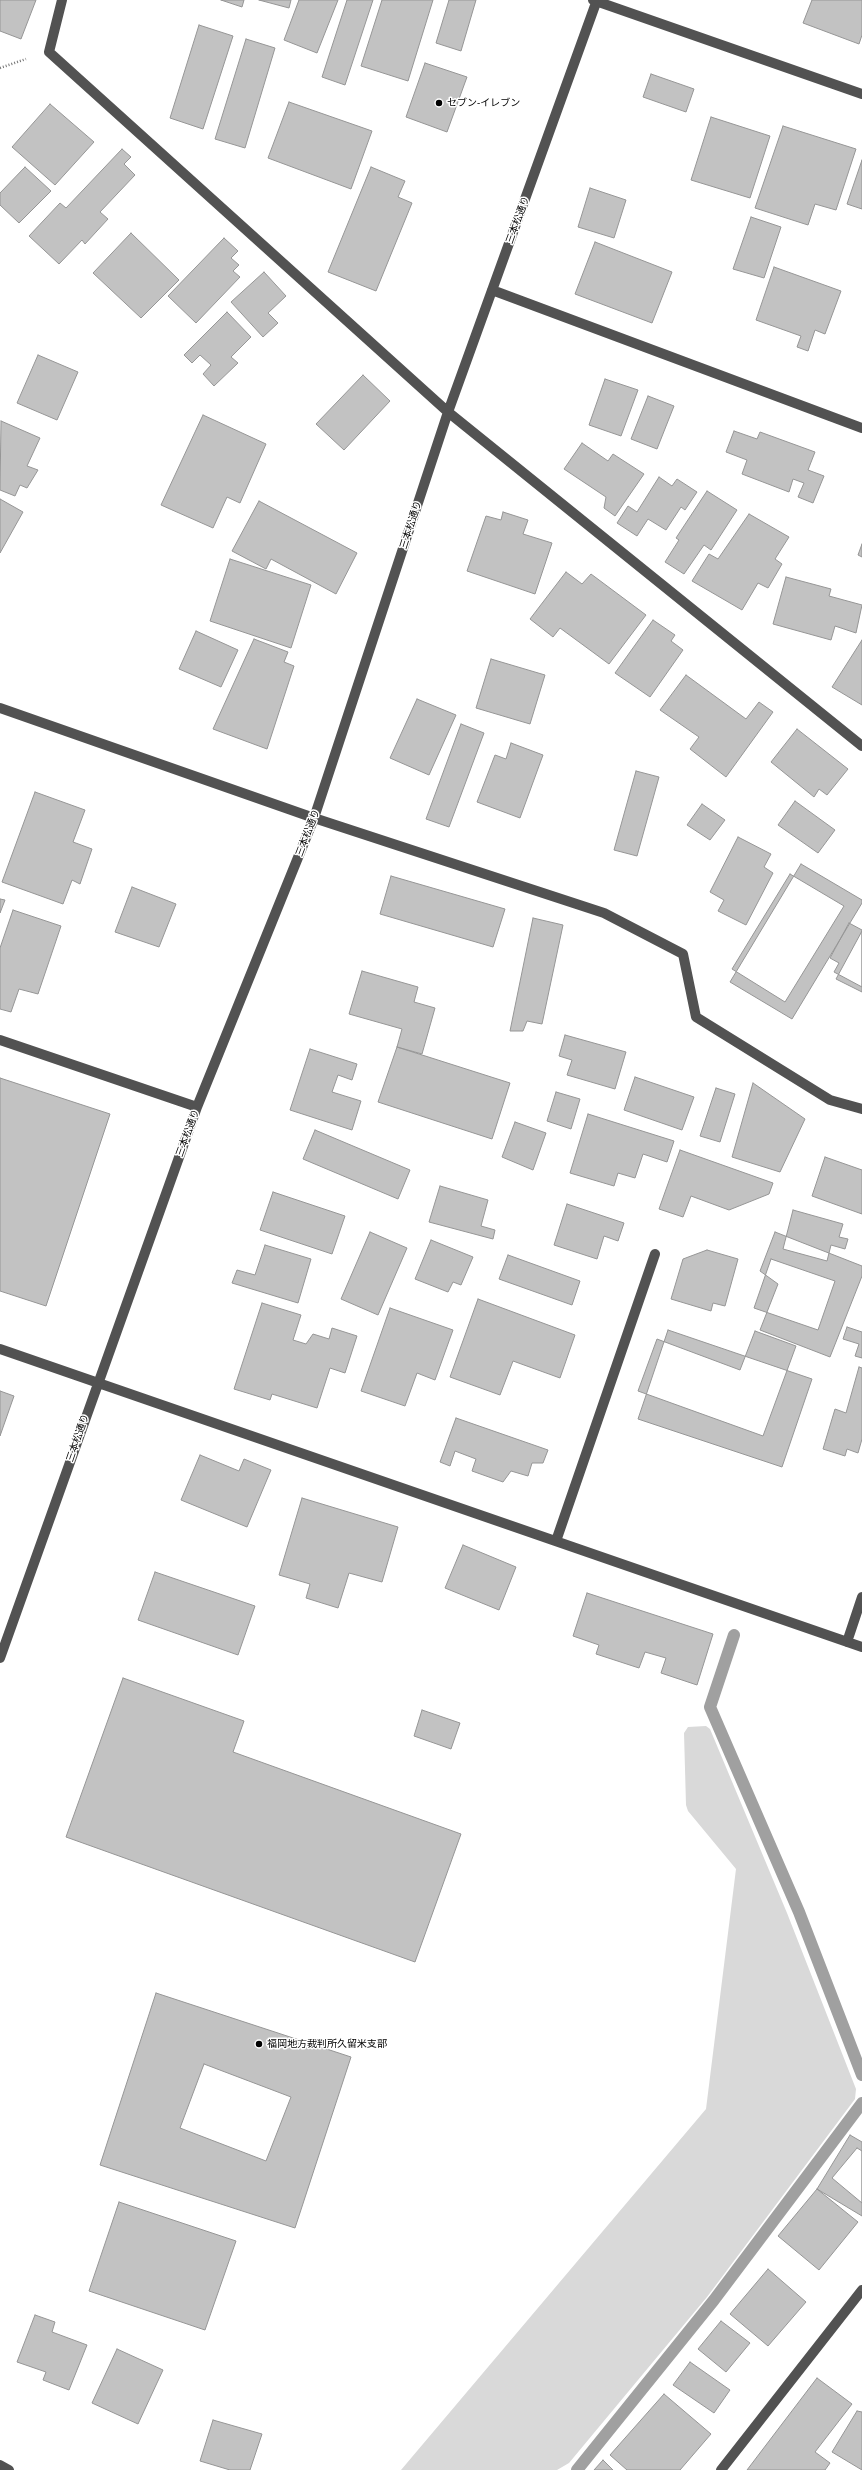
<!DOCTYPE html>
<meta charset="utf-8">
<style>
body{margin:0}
canvas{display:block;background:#fff}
</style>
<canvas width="862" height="2470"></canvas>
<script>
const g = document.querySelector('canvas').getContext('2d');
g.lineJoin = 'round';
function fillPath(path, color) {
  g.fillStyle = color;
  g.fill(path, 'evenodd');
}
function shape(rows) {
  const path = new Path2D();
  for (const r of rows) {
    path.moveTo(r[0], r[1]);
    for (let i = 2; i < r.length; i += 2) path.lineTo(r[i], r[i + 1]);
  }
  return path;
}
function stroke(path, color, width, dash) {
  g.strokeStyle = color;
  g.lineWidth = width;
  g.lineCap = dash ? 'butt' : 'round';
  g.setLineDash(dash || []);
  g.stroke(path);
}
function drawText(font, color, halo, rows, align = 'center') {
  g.font = font + ' "Open Sans","Noto Sans JP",sans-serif';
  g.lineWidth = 3;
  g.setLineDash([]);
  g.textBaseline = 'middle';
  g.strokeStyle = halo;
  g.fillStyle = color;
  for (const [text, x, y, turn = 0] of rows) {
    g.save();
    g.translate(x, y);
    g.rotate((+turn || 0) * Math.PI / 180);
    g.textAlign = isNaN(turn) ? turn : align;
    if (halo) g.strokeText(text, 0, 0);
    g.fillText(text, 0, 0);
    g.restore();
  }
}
const green = shape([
 [706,1726,710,1729,787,1913,856,2089,855,2099,707,2297,569,2463,557,2470,401,2470,706,2109,736,1869,688,1811,686,1805,684,1733,688,1727]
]);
const stream = shape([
 [734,1635,710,1707,799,1912,862,2075],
 [577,2470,714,2300,862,2103]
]);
const building = shape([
 [0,0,36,0,21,39,0,31,0,0],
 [221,0,244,0,242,7,221,0],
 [259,0,291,0,289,8,259,0],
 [299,0,338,0,317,53,284,40,299,0],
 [347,0,373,0,345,85,322,77,347,0],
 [382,0,433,0,408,81,361,66,382,0],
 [449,0,476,0,461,51,436,43,449,0],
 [812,0,862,0,862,35,859,44,803,23,812,0],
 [199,25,233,36,203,129,170,118,199,25],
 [246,39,275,48,245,148,215,139,246,39],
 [425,63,467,77,447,132,406,117,425,63],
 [651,74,694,89,686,112,643,97,651,74],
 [289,102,372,131,351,189,268,158,289,102],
 [50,104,94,142,55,185,12,147,50,104],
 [711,117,770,136,750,198,691,180,711,117],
 [783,126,856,149,836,210,815,204,808,225,755,208,783,126],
 [122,149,131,157,124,164,135,175,100,212,108,219,85,244,82,240,59,264,29,236,60,203,66,208,122,149],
 [862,160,862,209,847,204,862,160],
 [25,167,51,191,19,223,0,205,0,193,25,167],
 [371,167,405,181,398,197,412,203,376,291,328,272,371,167],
 [590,188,626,200,614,238,578,227,590,188],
 [751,217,781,227,764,278,733,269,751,217],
 [131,233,179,280,141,318,93,273,131,233],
 [224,238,238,251,231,258,239,265,233,271,240,277,196,323,168,296,224,238],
 [595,242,672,272,652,323,575,294,595,242],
 [774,267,841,291,825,334,815,330,808,351,797,347,801,336,756,320,774,267],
 [264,272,286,296,268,313,278,323,263,337,231,302,264,272],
 [227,312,251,337,231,357,238,363,214,386,203,374,211,365,200,355,192,363,184,355,227,312],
 [38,355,78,372,57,420,17,403,38,355],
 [363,375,390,401,344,450,316,424,363,375],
 [605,379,638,390,621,436,589,425,605,379],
 [648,396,674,406,657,449,631,439,648,396],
 [203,415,266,444,240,503,227,497,213,528,161,505,203,415],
 [1,421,40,438,27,466,38,470,27,488,20,485,15,496,0,490,1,421],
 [734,431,757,439,760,432,815,452,808,470,824,476,813,503,798,497,804,483,793,479,789,492,742,474,747,460,726,452,734,431],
 [582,443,608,461,613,454,644,474,615,516,604,508,606,497,564,469,582,443],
 [659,477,672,486,677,479,697,492,685,510,681,507,666,530,648,519,637,536,617,523,628,506,637,512,659,477],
 [707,491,737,510,711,550,704,545,684,574,665,562,679,540,676,538,707,491],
 [0,499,23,512,0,553,0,499],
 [259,501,357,553,336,594,271,559,266,569,232,551,259,501],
 [503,512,528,520,523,534,552,543,535,594,467,571,486,516,501,520,503,512],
 [749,514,789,537,775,559,782,564,768,588,758,583,742,610,692,581,709,554,718,559,749,514],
 [862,544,862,557,858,555,862,544],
 [230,559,311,585,291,648,210,621,230,559],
 [566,572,582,584,591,574,646,615,609,664,560,628,553,637,530,619,566,572],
 [786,577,831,589,829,596,862,605,856,633,835,626,831,640,773,624,786,577],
 [653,620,675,635,671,641,683,650,650,697,615,673,653,620],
 [196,631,238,650,221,687,179,669,196,631],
 [254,639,288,652,284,662,294,666,267,749,213,729,254,639],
 [862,640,862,705,832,687,862,640],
 [491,659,545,675,530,724,476,708,491,659],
 [686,675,746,719,759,702,773,712,726,777,690,749,699,737,660,710,686,675],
 [417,699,456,715,429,775,390,758,417,699],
 [461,724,484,733,449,827,426,819,461,724],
 [797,729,848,769,827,795,819,789,814,797,771,762,797,729],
 [511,743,543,755,520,818,477,802,495,755,506,759,511,743],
 [636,771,659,777,637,856,614,850,636,771],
 [35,792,85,810,73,842,92,849,80,884,72,880,63,904,2,882,35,792],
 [795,801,835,830,818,853,778,825,795,801],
 [702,804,725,820,710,840,687,825,702,804],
 [738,837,771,854,764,867,773,873,746,925,718,911,724,900,710,892,738,837],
 [801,864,862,900,862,903,792,1019,730,982,801,864],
 [790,874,844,906,785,1002,732,969,790,874],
 [391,876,505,909,493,947,380,914,391,876],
 [132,887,176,904,159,947,115,932,132,887],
 [0,899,5,900,0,913,0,899],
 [13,910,61,926,38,994,19,989,11,1012,0,1009,0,948,13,910],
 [533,918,563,925,542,1024,527,1021,523,1031,510,1031,533,918],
 [849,923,862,930,862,987,834,972,839,963,830,958,849,923],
 [862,931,862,992,836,979,862,931],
 [362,971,418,987,414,1002,435,1008,422,1054,397,1047,402,1029,349,1014,362,971],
 [565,1035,626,1052,615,1089,567,1075,572,1060,559,1056,565,1035],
 [397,1047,510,1083,492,1139,378,1102,397,1047],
 [310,1049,357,1064,352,1080,338,1075,332,1092,361,1101,352,1130,290,1110,310,1049],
 [635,1077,694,1097,682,1130,624,1110,635,1077],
 [0,1078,110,1114,46,1306,0,1291,0,1078],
 [753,1083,805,1119,780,1172,732,1157,753,1083],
 [716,1088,735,1094,720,1142,700,1136,716,1088],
 [556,1092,580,1099,571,1129,547,1121,556,1092],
 [588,1114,674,1141,667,1162,643,1154,635,1178,618,1173,614,1186,570,1173,588,1114],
 [515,1122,546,1133,533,1170,502,1157,515,1122],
 [315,1130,410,1170,398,1199,303,1159,315,1130],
 [680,1150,773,1183,769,1194,729,1210,691,1196,683,1217,659,1209,680,1150],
 [825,1157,862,1170,862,1214,812,1196,825,1157],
 [440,1186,488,1200,481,1226,495,1230,493,1239,429,1222,440,1186],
 [273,1192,345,1216,332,1254,260,1230,273,1192],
 [567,1204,624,1223,618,1241,604,1236,597,1259,554,1245,567,1204],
 [793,1210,843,1224,839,1237,848,1239,845,1249,831,1245,827,1261,783,1249,793,1210],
 [370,1232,407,1248,378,1315,341,1299,370,1232],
 [775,1232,862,1266,862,1276,830,1357,760,1330,778,1284,760,1271,775,1232],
 [431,1240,473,1257,461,1285,453,1282,448,1292,415,1279,431,1240],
 [265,1245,311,1259,298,1303,232,1283,237,1270,255,1275,265,1245],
 [707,1250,738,1259,725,1306,713,1303,711,1311,671,1299,683,1259,707,1250],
 [508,1255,580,1281,572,1305,499,1279,508,1255],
 [771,1259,835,1281,818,1330,754,1308,771,1259],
 [478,1299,575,1335,560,1378,513,1361,500,1395,450,1377,478,1299],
 [262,1303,301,1315,293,1340,306,1344,313,1334,329,1339,332,1328,357,1336,345,1373,330,1368,317,1408,272,1394,270,1400,234,1389,262,1303],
 [390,1308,453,1330,435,1380,417,1373,405,1406,361,1391,390,1308],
 [847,1327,862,1332,862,1358,855,1356,859,1344,843,1339,847,1327],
 [668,1330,812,1379,782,1467,638,1419,668,1330],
 [755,1331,796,1346,763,1436,638,1391,657,1339,740,1370,755,1331],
 [859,1367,862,1368,862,1439,858,1453,847,1449,845,1456,823,1449,835,1409,846,1413,859,1367],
 [0,1391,14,1396,0,1436,0,1391],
 [456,1418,548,1450,543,1463,532,1463,528,1476,511,1471,503,1482,472,1471,476,1459,455,1451,450,1466,440,1462,456,1418],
 [200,1455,239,1471,244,1459,271,1470,247,1527,181,1500,200,1455],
 [302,1498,398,1527,382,1582,349,1573,338,1608,306,1598,310,1584,279,1575,302,1498],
 [463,1545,516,1567,499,1610,445,1588,463,1545],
 [155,1572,255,1606,238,1655,138,1620,155,1572],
 [587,1593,713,1634,697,1685,661,1673,666,1658,645,1652,639,1668,596,1654,599,1645,573,1636,587,1593],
 [123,1678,244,1721,233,1752,461,1834,415,1962,66,1837,123,1678],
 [422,1710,460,1723,451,1749,414,1736,422,1710],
 [156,1993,351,2057,295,2228,100,2165,156,1993],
 [204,2064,291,2097,266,2161,180,2128,204,2064],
 [850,2135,862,2142,862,2216,817,2189,850,2135],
 [857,2148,862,2151,862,2203,832,2178,857,2148],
 [817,2189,858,2222,819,2270,778,2236,817,2189],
 [119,2202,236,2241,205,2330,89,2291,119,2202],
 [768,2269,806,2302,768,2346,730,2314,768,2269],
 [35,2315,55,2322,52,2332,87,2345,69,2390,43,2380,46,2372,17,2362,35,2315],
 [721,2321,750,2343,726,2372,698,2349,721,2321],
 [117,2349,163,2370,138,2424,92,2403,117,2349],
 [690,2362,730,2390,714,2413,673,2385,690,2362],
 [817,2378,852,2404,815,2452,830,2463,825,2470,747,2470,817,2378],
 [664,2394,711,2434,680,2470,627,2470,610,2455,664,2394],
 [857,2411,862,2412,862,2470,832,2452,857,2411],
 [213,2420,262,2434,250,2470,230,2470,200,2461,213,2420],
 [603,2460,613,2470,594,2470,603,2460]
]);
const path = shape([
 [0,68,26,59]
]);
const minor = shape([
 [62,0,49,52,448,412,862,746],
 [593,0,862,94],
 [492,290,862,428],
 [0,708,314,818,604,913,683,954,696,1017,830,1100,862,1109],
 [0,1040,197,1107],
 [0,1349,862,1647],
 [556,1541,655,1254],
 [847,1642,862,1597],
 [0,1658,197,1107,314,818,448,412,597,0],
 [0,2465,9,2470],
 [721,2470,862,2290]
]);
const markers = [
 [439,103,4,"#000"],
 [259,2044,4,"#000"]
];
const poiNames = [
 ["セブン-イレブン",447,103],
 ["福岡地方裁判所久留米支部",267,2044]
];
const streetNames = [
 ["三本松通り",518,220,-70],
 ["三本松通り",411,525,-72],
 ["三本松通り",308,833,-69],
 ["三本松通り",188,1133,-70],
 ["三本松通り",78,1438,-71]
];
fillPath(green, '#d9d9d9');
stroke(stream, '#a0a0a0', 12);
fillPath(building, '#c2c2c2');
stroke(building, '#969696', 1);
stroke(path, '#747474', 2.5, [1, 2]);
stroke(minor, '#525252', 10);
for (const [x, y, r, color] of markers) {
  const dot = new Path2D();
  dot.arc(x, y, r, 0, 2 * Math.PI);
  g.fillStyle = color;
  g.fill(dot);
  stroke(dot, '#fff', 1.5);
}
drawText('10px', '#000', '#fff', poiNames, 'left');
drawText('10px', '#000', '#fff', streetNames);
</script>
